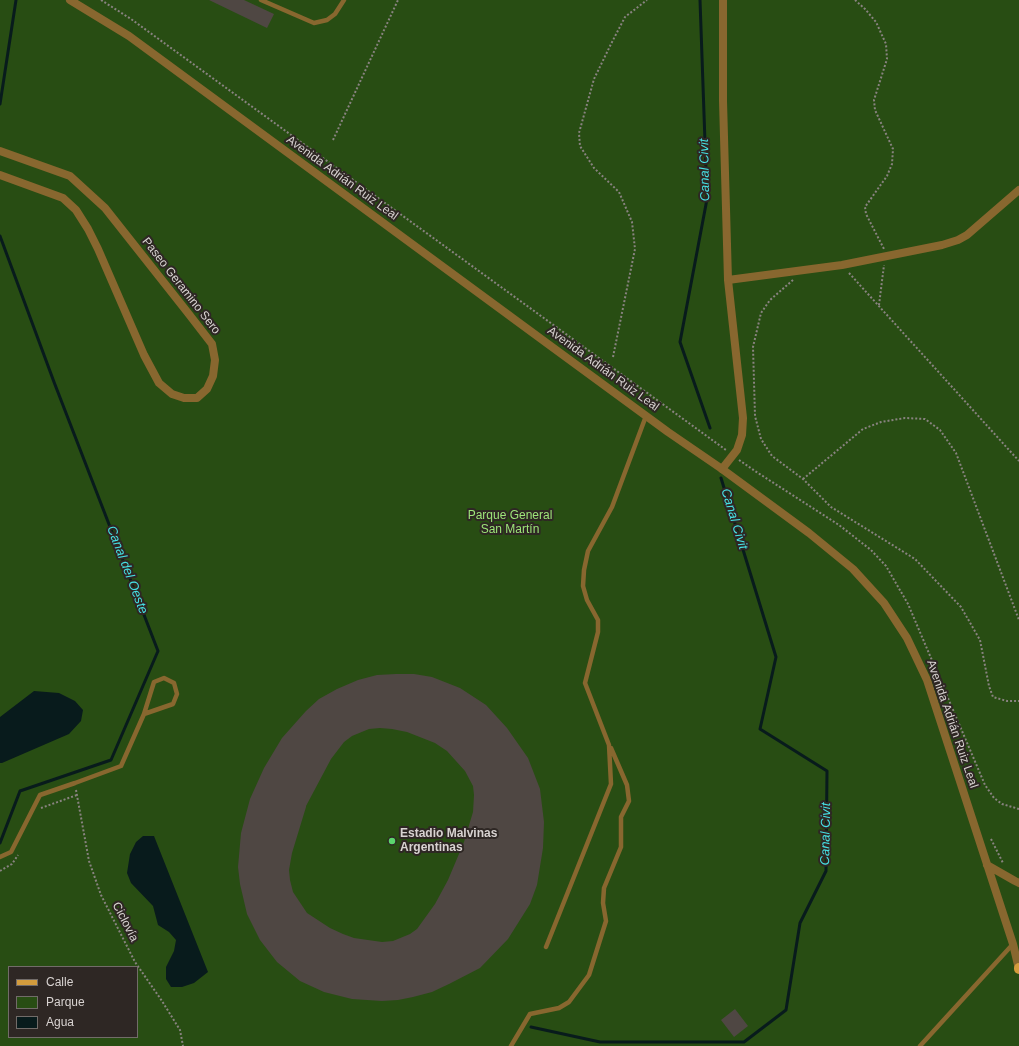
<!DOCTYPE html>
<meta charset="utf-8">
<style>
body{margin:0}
#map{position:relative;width:1019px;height:1046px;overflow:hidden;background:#38302d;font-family:Helvetica,sans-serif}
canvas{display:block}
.legend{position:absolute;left:8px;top:966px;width:130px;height:72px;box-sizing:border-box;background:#2e2724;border:1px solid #726c69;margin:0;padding:5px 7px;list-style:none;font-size:12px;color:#d8d3d1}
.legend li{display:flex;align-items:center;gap:8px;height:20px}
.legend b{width:20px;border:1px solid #726c69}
</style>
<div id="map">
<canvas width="1019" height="1046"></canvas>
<ul class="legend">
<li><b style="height:5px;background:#d39c3d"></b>Calle</li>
<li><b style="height:11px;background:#284d13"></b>Parque</li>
<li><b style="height:11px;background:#081b1c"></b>Agua</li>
</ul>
</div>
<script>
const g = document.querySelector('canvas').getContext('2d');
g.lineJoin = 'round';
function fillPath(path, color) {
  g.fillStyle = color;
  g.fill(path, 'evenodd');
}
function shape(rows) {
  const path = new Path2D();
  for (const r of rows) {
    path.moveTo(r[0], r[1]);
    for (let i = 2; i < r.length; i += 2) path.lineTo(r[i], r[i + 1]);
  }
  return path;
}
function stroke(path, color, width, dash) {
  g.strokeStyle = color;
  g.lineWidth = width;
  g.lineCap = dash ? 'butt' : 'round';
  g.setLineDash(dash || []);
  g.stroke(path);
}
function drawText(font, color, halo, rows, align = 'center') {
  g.font = font + ' Helvetica,sans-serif';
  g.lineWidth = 4;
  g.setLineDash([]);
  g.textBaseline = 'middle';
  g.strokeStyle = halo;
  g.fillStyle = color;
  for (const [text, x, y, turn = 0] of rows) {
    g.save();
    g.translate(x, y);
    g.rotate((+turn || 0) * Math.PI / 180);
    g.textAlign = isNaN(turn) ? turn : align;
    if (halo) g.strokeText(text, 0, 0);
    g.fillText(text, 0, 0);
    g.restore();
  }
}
const green = shape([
 [0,0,1019,0,1019,1046,0,1046],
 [9,967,137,967,137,1037,9,1037]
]);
const water = shape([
 [34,691,59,693,75,701,83,710,81,721,69,734,2,763,0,763,0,717],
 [143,836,154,836,208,972,194,983,182,987,171,987,166,979,166,967,174,951,176,940,169,932,158,925,153,906,131,883,127,873,130,854,136,842]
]);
const stream = shape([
 [700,0,707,199,680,342,710,428],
 [0,104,16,0],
 [0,236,54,382,158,651,111,760,20,791,0,843],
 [531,1027,600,1042,744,1042,786,1010,800,923,826,871,827,771,760,729,776,657,721,478]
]);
const building = shape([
 [209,0,244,0,274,14,267,28],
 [396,674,414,674,432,677,460,688,486,705,507,728,528,758,540,789,544,822,543,848,537,885,530,904,508,939,480,968,449,984,432,992,413,997,398,1000,382,1001,352,999,324,992,300,981,277,962,260,940,247,914,240,884,238,867,241,833,250,799,264,768,282,738,306,711,319,699,337,689,358,680,377,675],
 [380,728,392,729,407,732,435,743,447,751,465,771,473,786,474,795,473,812,464,842,448,880,435,904,417,929,410,934,393,941,382,942,354,938,343,934,330,928,307,913,293,892,290,880,289,870,292,853,306,807,306,806,331,759,344,742,352,736,369,729],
 [735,1009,748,1026,734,1037,721,1020]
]);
const path = shape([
 [101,0,131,19,726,450],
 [855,0,865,9,876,22,886,44,887,59,874,100,875,110,893,149,892,164,887,176,865,207,866,214,884,249],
 [333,140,398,0],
 [849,273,1019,461],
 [793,280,770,300,761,313,753,347,755,416,761,439,772,456,803,479,831,507,915,559,961,607,980,640,989,686,993,697,1007,701,1019,701],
 [879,305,884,265],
 [613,357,635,249,632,222,619,192,594,168,580,146,579,133,594,79,611,44,625,17,647,0],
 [739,460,755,471,839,525,871,550,886,566,908,604,985,785,994,798,1002,804,1019,809],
 [803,479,863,429,881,422,905,418,925,419,940,430,956,453,1019,620],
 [76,790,89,861,101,895,135,962,162,1001,180,1030,183,1046],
 [41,808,77,795],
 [991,839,1003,863],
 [0,871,12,864,18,855]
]);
const service = shape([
 [261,0,314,23,327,20,335,14,344,0],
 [0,857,11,852,40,795,75,783,121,766,144,714,154,682,164,678,174,683,177,694,173,704,144,714],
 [546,947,611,784,609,745,585,683,598,632,598,620,587,600,583,586,584,570,588,551,612,507,646,416],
 [511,1046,530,1014,559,1008,569,1002,589,975,606,921,603,903,604,888,621,847,621,817,629,801,627,785,611,748],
 [920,1046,1013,944]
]);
const minor = shape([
 [0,151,70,176,105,208,188,313,212,344,215,360,213,376,207,389,197,398,184,398,172,394,159,383,144,355,98,249,88,229,76,210,63,198,0,175],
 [728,280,842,265,942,245,958,240,967,235,1019,190],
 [722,469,737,450,742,435,743,418,728,280,723,101,723,0]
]);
const tertiary = shape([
 [70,0,129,36,548,344,668,432,722,469,809,533,853,569,884,603,907,638,927,680,1013,944,1019,969],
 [987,865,1015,881,1019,883]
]);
const primary = shape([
 [1019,968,1019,969]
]);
const markers = [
 [392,841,4,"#5cd56d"]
];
const streetNames = [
 ["Avenida Adrián Ruiz Leal",342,178,36],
 ["Paseo Geramino Sero",181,286,52],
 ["Avenida Adrián Ruiz Leal",603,369,36],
 ["Avenida Adrián Ruiz Leal",952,724,71],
 ["Ciclovía",125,922,63]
];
const parkNames = [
 ["Parque General",510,516],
 ["San Martín",510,530]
];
const poiNames = [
 ["Estadio Malvinas",400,834],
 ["Argentinas",400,848]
];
const waterNames = [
 ["Canal Civit",705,170,-91],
 ["Canal Civit",734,519,73],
 ["Canal del Oeste",127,570,69],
 ["Canal Civit",826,834,-89]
];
fillPath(green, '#284d13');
fillPath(water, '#081b1c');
stroke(stream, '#081b1c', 3);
fillPath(building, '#4f4743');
stroke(path, '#898380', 2, [2, 2]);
stroke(service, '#88672f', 4.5);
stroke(minor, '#88672f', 8);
stroke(tertiary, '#88672f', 8);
stroke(primary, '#d39c3d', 10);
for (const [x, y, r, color] of markers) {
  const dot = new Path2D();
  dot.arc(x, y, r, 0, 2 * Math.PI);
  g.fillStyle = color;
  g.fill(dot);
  stroke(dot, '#2e2724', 1.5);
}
drawText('12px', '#d8d3d1', '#2e2724', streetNames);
drawText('12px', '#9de579', '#2e2724', parkNames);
drawText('bold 12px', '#d8d3d1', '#2e2724', poiNames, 'left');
drawText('italic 13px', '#46e1e4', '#2e2724', waterNames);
</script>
